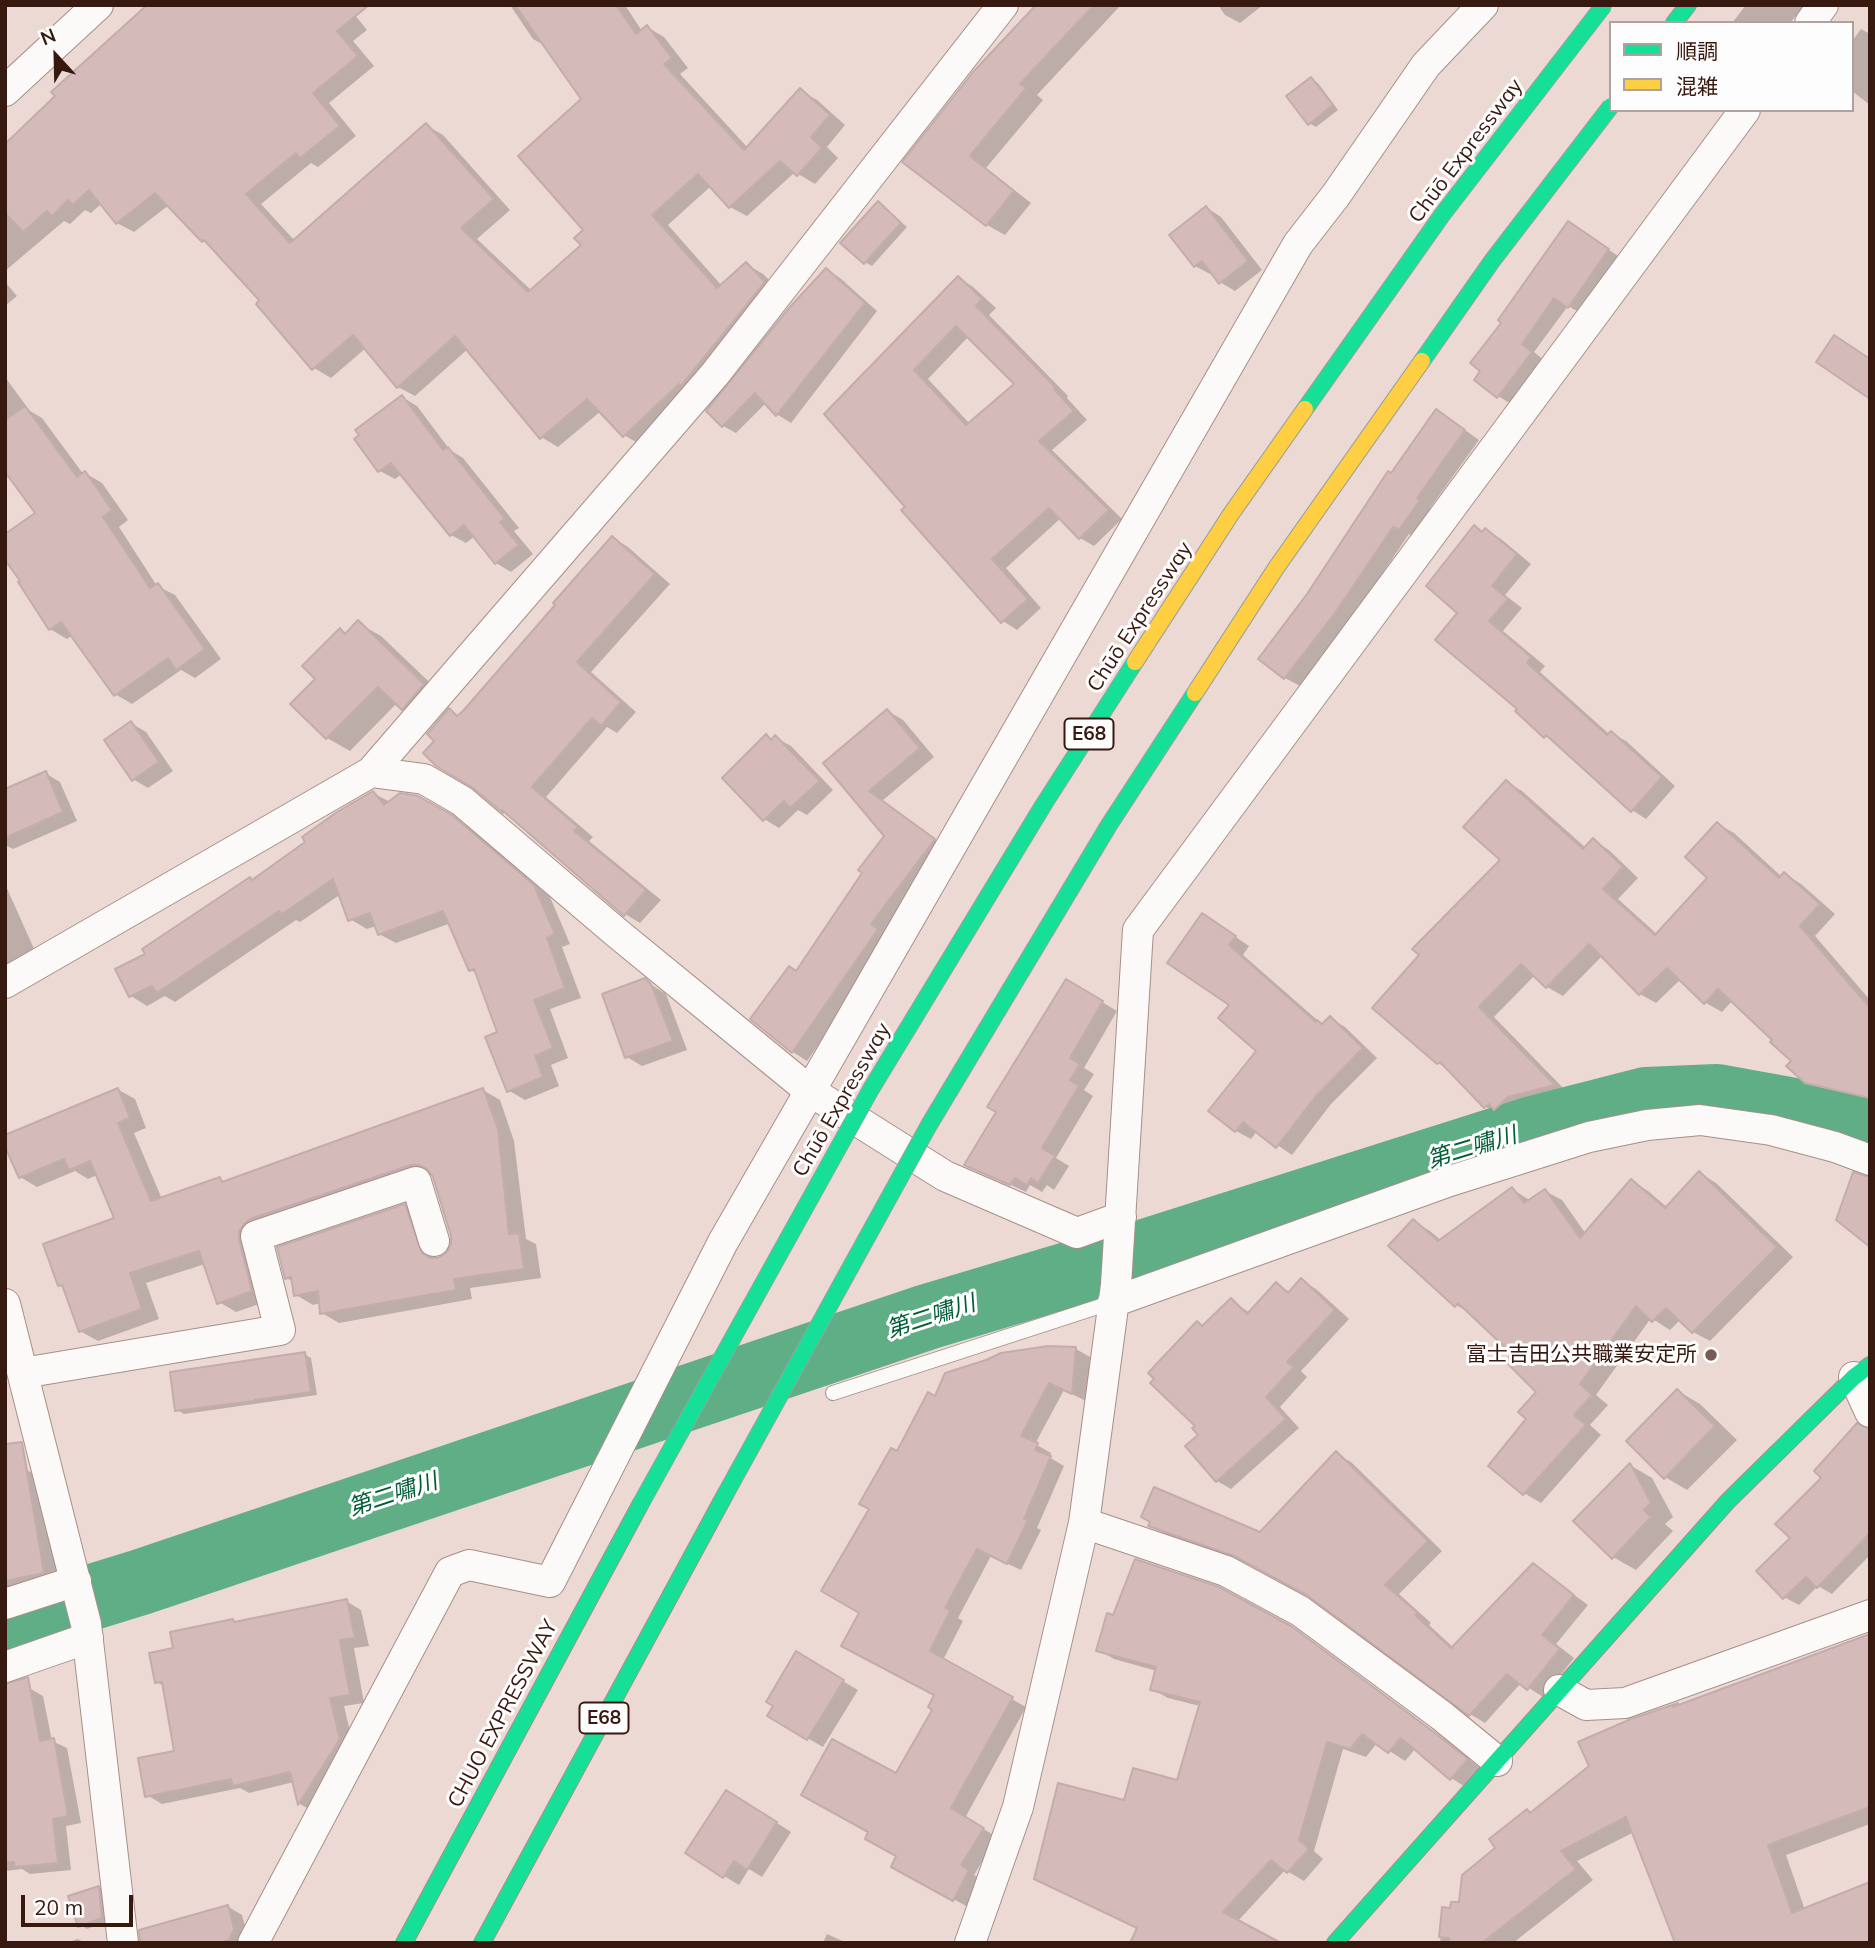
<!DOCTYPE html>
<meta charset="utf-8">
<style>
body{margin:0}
#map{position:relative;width:1875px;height:1948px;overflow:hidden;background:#ecd9d4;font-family:Mulish,"Noto Sans JP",sans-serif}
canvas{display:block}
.frame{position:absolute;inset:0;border:7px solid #381910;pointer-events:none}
.legend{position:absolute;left:1609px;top:21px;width:245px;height:91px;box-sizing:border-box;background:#fdfdfd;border:2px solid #aea29e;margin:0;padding:9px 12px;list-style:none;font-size:21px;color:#381910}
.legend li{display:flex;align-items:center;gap:14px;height:35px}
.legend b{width:35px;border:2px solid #aea29e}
.north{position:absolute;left:21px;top:21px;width:70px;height:70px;-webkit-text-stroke:5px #fdfdfd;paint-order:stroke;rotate:338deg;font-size:19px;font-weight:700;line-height:28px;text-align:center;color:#381910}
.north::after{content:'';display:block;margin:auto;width:24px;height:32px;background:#381910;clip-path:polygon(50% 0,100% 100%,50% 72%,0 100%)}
.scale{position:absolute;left:21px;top:1895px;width:112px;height:32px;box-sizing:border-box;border:4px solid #381910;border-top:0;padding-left:9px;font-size:21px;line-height:24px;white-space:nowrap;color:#381910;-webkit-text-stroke:5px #fdfdfd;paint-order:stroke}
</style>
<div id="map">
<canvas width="1875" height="1948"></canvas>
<div class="frame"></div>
<ul class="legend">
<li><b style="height:9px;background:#16e098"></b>順調</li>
<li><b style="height:9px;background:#ffcf43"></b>混雑</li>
</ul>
<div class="north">N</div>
<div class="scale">20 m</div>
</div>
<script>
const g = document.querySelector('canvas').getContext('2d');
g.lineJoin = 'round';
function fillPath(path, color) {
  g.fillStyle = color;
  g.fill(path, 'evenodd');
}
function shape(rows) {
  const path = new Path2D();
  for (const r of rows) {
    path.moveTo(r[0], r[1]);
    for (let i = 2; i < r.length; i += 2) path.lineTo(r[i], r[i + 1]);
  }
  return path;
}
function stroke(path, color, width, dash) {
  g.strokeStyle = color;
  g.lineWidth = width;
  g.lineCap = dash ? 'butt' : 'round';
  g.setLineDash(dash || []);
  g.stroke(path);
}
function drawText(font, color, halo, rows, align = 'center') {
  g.font = font + ' Mulish,"Noto Sans JP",sans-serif';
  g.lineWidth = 6;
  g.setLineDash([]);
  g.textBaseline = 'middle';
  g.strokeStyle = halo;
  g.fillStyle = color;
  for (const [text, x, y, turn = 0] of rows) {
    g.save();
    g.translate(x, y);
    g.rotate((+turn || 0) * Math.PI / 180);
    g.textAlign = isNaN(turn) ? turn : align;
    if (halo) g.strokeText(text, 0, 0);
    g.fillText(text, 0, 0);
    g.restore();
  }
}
const shadow = shape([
 [146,5,347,5,367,30,353,41,374,66,329,103,356,136,318,167,311,163,261,204,295,241,426,125,443,135,510,210,477,239,532,291,583,246,585,230,584,100,547,47,533,39,510,5,625,5,642,31,647,27,664,37,688,68,680,74,748,148,800,91,817,100,845,125,827,147,838,158,815,184,795,172,747,216,730,207,711,186,668,225,722,286,746,264,763,274,781,292,641,445,624,435,601,411,558,447,541,437,468,349,415,396,398,387,366,348,331,378,314,368,262,300,211,245,203,241,169,205,134,232,117,223,102,203,91,213,85,210,70,224,64,221,5,271,5,143,7,145],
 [1038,5,1121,5,1037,95,1043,100,986,168,1031,203,1005,235,987,225,905,162],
 [1218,5,1263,5,1240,23,1225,15],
 [1746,5,1803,5,1804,6,1790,23,1732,23],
 [1861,29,1870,34,1870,105,1852,91,1852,41],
 [1311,79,1318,83,1338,110,1316,127,1309,123],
 [879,203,907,227,872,266,865,262],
 [1207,208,1221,217,1262,270,1235,291,1220,282,1213,272,1210,274,1195,266],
 [1581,231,1621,258,1582,314,1568,306,1534,352,1545,361,1511,404,1498,396,1482,371],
 [827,270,840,278,877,311,791,423,778,415,766,403,736,433,723,426],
 [958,278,972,286,996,308,989,315,1068,396,1067,398,1087,420,1052,450,1122,519,1094,546,1080,538,1061,518,1006,568,1041,608,1017,630,1003,621,826,414],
 [969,336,1016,384,970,424,928,379],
 [5,282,17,296,5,306],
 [5,377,30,411,42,418,84,475,85,473,102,483,128,520,119,527,157,586,175,595,221,659,195,678,181,670,132,704,115,694,73,635,67,639,50,629,38,514,5,469],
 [402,397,417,406,450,450,463,458,519,528,514,531,533,554,511,572,496,563,475,536,466,543,451,535,402,474,395,479,380,471,362,435],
 [1451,420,1479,440,1430,508,1434,510,1415,538,1409,534,1350,621,1300,686,1285,678,1261,659,1309,595,1391,475],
 [1486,530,1501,539,1531,564,1505,595,1522,608,1503,631,1545,666,1540,672,1609,734,1611,733,1626,741,1675,786,1646,819,1632,810,1557,743,1545,736,1519,709,1460,613],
 [613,538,628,547,670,584,591,672,636,712,617,733,607,727,546,797,593,837,589,841,661,900,640,923,625,914,437,741,450,711,459,716,465,712],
 [358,623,381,636,446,698,425,721,397,703,350,751,327,738,317,679,340,630,347,634],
 [888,711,903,720,934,757,882,801,948,849,892,939,807,1061,793,1052,752,1019,797,973,886,835,826,763],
 [131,723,146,732,173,771,148,788,133,779],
 [767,737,773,740,776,738,791,746,833,790,807,815,798,810,779,828,764,819],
 [45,773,60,782,77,821,13,849,5,845,5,791],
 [1506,782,1522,791,1586,848,1593,840,1609,850,1638,878,1618,899,1658,935,1710,878,1718,824,1734,833,1782,877,1785,874,1801,884,1835,914,1815,936,1870,1000,1870,1108,1863,1104,1864,1101,1823,1091,1806,1081,1775,1040,1733,1000,1722,1012,1706,1003,1681,979,1656,1003,1640,994,1603,955,1563,996,1547,987,1535,975,1494,1017,1569,1094,1525,1105,1512,1118,1505,1114,1502,1116,1486,1107,1450,1070,1438,1063,1502,860],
 [373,793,390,802,418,798,469,827,550,897,570,944,562,947,581,998,550,1009,568,1058,551,1065,559,1086,525,1100,508,1090,499,1033,478,974,470,970,451,923,396,943,379,934,376,926,367,929,350,919,341,894,300,922,296,920,175,1002,165,996,147,1006,131,996,148,954],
 [5,884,39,960,5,985],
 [1217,924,1249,946,1243,955,1323,1025,1330,1018,1345,1027,1377,1058,1331,1104,1292,1155,1257,1131,1251,1139,1236,1131,1258,1050,1232,1005],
 [644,980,666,994,687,1050,642,1066,627,1057],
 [1066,981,1117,1011,1084,1068,1094,1074,1084,1090,1093,1096,1056,1158,1069,1166,1054,1190,1047,1185,1042,1192,1030,1185,1026,1192,966,1164,998,1112],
 [117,1089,135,1099,146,1128,134,1133,162,1199,220,1179,226,1182,483,1090,500,1100,514,1141,526,1239,536,1244,541,1278,470,1288,472,1299,339,1323,322,1313,321,1303,313,1305,296,1295,293,1282,287,1278,404,1206,422,1216,437,1259,440,1259,453,1246,453,1236,433,1174,429,1174,268,1228,268,1301,236,1312,219,1302,205,1264,146,1283,159,1319,98,1341,80,1331,65,1289,59,1285,116,1219,97,1175,88,1179,75,1171,37,1187,20,1177],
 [1700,1173,1716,1183,1793,1257,1710,1341,1693,1332,1681,1319,1670,1330,1651,1318,1596,1395,1608,1405,1590,1425,1601,1435,1541,1503,1524,1493,1529,1419,1539,1391,1514,1354,1473,1315,1456,1305,1413,1221,1430,1231,1442,1241,1512,1189,1531,1201,1545,1191,1562,1200,1586,1234,1632,1182,1648,1191,1668,1208],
 [1301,1280,1316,1289,1349,1319,1301,1371,1307,1377,1280,1407,1299,1428,1231,1489,1217,1481,1201,1435,1204,1327,1231,1300,1250,1313,1276,1284,1290,1292],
 [1076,1349,1090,1357,1086,1401,1064,1390,1035,1444,1051,1453,1049,1457,1064,1466,1037,1528,1041,1530,1021,1570,991,1556,958,1618,963,1621,943,1660,1026,1707,965,1818,997,1837,974,1875,983,1879,968,1907,907,1874,898,1856,896,1776,935,1709,936,1695,861,1613,871,1509,898,1453,935,1398],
 [304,1354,311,1358,317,1395,184,1414,177,1410],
 [1678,1391,1700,1404,1737,1440,1687,1490,1665,1477],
 [1870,1432,1870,1555,1832,1594,1818,1586,1799,1605,1784,1597,1792,1538],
 [1336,1454,1351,1462,1442,1551,1399,1594,1431,1623,1429,1625,1454,1648,1533,1565,1588,1605,1556,1644,1574,1658,1543,1697,1521,1683,1485,1723,1470,1714,1312,1596,1251,1563,1165,1534,1150,1525,1260,1534],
 [1630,1465,1652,1478,1673,1517,1665,1524,1673,1531,1636,1570,1613,1557],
 [25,1469,53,1485,70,1588,5,1600,5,1473],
 [346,1601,361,1610,369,1646,354,1648,364,1703,344,1706,354,1748,314,1812,300,1804,294,1782,249,1793,240,1788,162,1804,147,1795,176,1752,165,1687,157,1682,175,1649,233,1621,237,1623],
 [1290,1627,1307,1637,1447,1741,1482,1770,1467,1788,1451,1778,1416,1748,1405,1761,1377,1743,1366,1757,1343,1749,1314,1851,1323,1859,1304,1881,1285,1870,1237,1922,1139,1929,1125,1802,1178,1782,1200,1706,1168,1698,1152,1689,1157,1671,1114,1659,1098,1650],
 [796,1654,858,1690,823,1747,769,1716],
 [29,1688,43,1696,52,1741,67,1748,81,1823,66,1826,71,1870,30,1874,22,1869,5,1871,5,1692],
 [1678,1705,1870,1801,1870,1824,1786,1855,1805,1910,1870,1943,1677,1943,1634,1832,1577,1861,1593,1880,1513,1943,1440,1943,1443,1909,1452,1910,1460,1904,1498,1848,1527,1811,1532,1814,1591,1767,1632,1721],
 [741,1800,791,1832,762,1877,749,1869,739,1885,724,1876],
 [99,1887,105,1891,109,1921,87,1929,80,1925],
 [227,1906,242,1915,248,1938,246,1943,168,1943],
 [827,1934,847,1943,823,1943],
 [78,1939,85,1943,65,1943]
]);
const river = shape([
 [5,1624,141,1582,927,1317,1148,1251,1533,1129,1646,1100,1717,1097,1805,1113,1870,1133]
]);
const building = shape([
 [147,5,369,5,337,31,358,56,313,93,340,126,300,158,296,153,246,194,290,243,426,123,494,199,461,228,528,292,581,245,574,238,583,230,518,156,581,99,515,5,616,5,636,34,647,25,672,58,664,64,744,150,800,88,830,115,811,137,822,148,797,176,780,161,729,208,698,174,652,215,717,288,746,262,765,282,681,386,679,384,623,437,587,399,540,439,455,336,397,388,353,335,312,370,256,304,259,300,204,240,202,242,155,193,116,224,89,190,73,205,68,200,52,216,47,211,23,232,5,213,5,144,55,96,51,92,147,5],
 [1036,5,1094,5,1020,84,1026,88,970,156,1014,191,986,226,902,162,973,72,1036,5],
 [1311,77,1333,105,1308,125,1286,96,1311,77],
 [878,201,901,223,864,264,840,243,878,201],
 [1206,206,1248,261,1219,284,1202,261,1194,267,1169,235,1206,206],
 [1568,221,1609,249,1568,308,1554,298,1522,344,1532,352,1497,398,1474,380,1480,371,1470,363,1501,323,1498,320,1568,221],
 [826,268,865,303,776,416,755,393,722,427,706,411,789,308,826,268],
 [958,276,982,299,976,306,1055,387,1054,389,1074,411,1039,441,1109,510,1079,539,1049,508,992,559,1028,599,1001,623,901,510,905,507,824,414,958,276],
 [956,326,1014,384,966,425,914,370,956,326],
 [1834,335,1870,359,1870,399,1816,362,1834,335],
 [402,395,443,450,448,447,505,519,500,522,519,545,495,564,464,525,450,536,391,463,378,472,354,439,359,435,355,430,402,395],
 [25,406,77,477,85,471,112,510,103,517,150,588,158,583,205,649,176,670,168,658,114,696,61,622,49,630,18,582,20,581,5,560,5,534,35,513,5,472,5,420,25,406],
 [1436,409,1465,430,1417,498,1420,500,1399,530,1393,527,1335,613,1284,679,1258,659,1307,594,1388,471,1391,473,1436,409],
 [1474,525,1482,532,1485,528,1517,554,1492,586,1508,599,1489,621,1531,657,1527,663,1607,735,1611,731,1662,777,1631,812,1546,735,1544,738,1515,711,1517,709,1435,640,1457,613,1426,586,1474,525],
 [612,536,655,574,577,662,621,702,601,726,592,718,532,787,578,827,574,831,646,890,624,916,502,810,503,813,473,788,436,766,423,753,434,741,427,734,449,708,457,716,463,711,555,605,553,603,612,536],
 [358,620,424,684,402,710,378,687,326,739,290,704,315,679,302,666,340,628,345,634,358,620],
 [887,709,920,748,869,791,935,839,871,924,878,929,792,1053,750,1019,789,966,796,971,862,873,858,870,884,836,823,763,887,709],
 [131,721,159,762,132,781,104,740,131,721],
 [766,734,771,740,775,735,820,781,790,808,784,801,763,821,722,778,766,734],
 [46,771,63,812,5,838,5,789,46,771],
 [1506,780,1583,849,1593,838,1623,867,1603,889,1655,935,1707,878,1685,857,1717,822,1779,878,1784,872,1820,904,1800,926,1870,1008,1870,1098,1805,1083,1786,1066,1791,1061,1770,1042,1772,1040,1718,989,1704,1004,1667,968,1639,995,1589,944,1546,988,1521,964,1479,1007,1555,1085,1508,1097,1494,1110,1489,1104,1484,1108,1440,1062,1437,1064,1372,1008,1419,955,1412,949,1500,860,1463,827,1506,780],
 [373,791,384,805,400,793,418,796,452,815,534,885,555,934,547,938,565,988,534,1000,553,1048,535,1056,543,1077,507,1092,485,1037,497,1032,474,969,469,971,443,911,378,935,370,913,348,921,333,879,282,914,279,911,157,993,152,986,129,997,115,969,145,954,142,949,250,877,252,880,305,842,302,837,337,812,373,791],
 [1202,913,1236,936,1229,945,1316,1022,1317,1020,1322,1024,1330,1016,1363,1048,1316,1096,1276,1148,1243,1122,1235,1132,1208,1111,1256,1051,1218,1018,1229,1005,1167,963,1202,913],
 [645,978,651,984,673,1041,625,1058,602,994,645,978],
 [1066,979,1103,1001,1070,1058,1080,1064,1070,1080,1079,1086,1042,1148,1055,1156,1038,1183,1031,1178,1027,1185,1015,1178,1010,1185,964,1165,996,1112,987,1107,1066,979],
 [118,1088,130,1118,118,1123,151,1201,220,1177,222,1182,483,1088,498,1129,509,1234,519,1233,524,1269,454,1279,456,1290,320,1314,318,1291,294,1296,291,1277,285,1279,277,1247,405,1204,422,1253,429,1258,438,1258,447,1252,451,1244,451,1236,433,1177,427,1169,419,1165,411,1165,250,1219,244,1224,239,1231,239,1240,252,1291,217,1304,199,1251,130,1273,142,1309,79,1332,62,1285,58,1286,43,1244,114,1218,90,1161,69,1170,64,1159,19,1178,5,1147,5,1135,118,1088],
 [1699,1171,1777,1247,1692,1333,1666,1308,1652,1322,1636,1306,1580,1384,1592,1395,1574,1415,1586,1425,1523,1495,1488,1466,1526,1419,1518,1412,1536,1392,1505,1361,1512,1354,1458,1303,1455,1307,1388,1246,1413,1219,1438,1241,1512,1187,1524,1203,1545,1189,1580,1238,1631,1179,1665,1208,1699,1171],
 [1853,1172,1870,1177,1870,1247,1836,1220,1853,1172],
 [1301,1278,1335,1310,1287,1362,1294,1367,1266,1397,1286,1419,1216,1482,1185,1446,1198,1435,1192,1428,1195,1426,1150,1383,1154,1379,1148,1373,1197,1321,1202,1326,1231,1298,1247,1314,1276,1282,1288,1293,1301,1278],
 [1048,1346,1076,1347,1072,1394,1049,1383,1021,1436,1038,1443,1035,1450,1051,1456,1024,1519,1028,1520,1007,1564,977,1549,945,1608,950,1611,930,1651,1013,1697,951,1808,984,1828,961,1865,969,1870,953,1901,891,1867,896,1856,865,1839,868,1832,801,1795,832,1739,896,1773,932,1710,928,1707,934,1695,841,1646,859,1613,821,1591,869,1509,859,1504,891,1448,897,1451,928,1392,935,1396,945,1373,986,1360,1001,1353,1048,1346],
 [305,1352,311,1392,255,1400,255,1401,175,1411,170,1372,305,1352],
 [1677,1389,1715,1426,1664,1479,1626,1441,1677,1389],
 [1857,1423,1870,1429,1870,1533,1817,1588,1806,1577,1783,1599,1756,1571,1790,1538,1775,1524,1821,1478,1814,1471,1857,1423],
 [22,1442,44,1573,5,1581,5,1444,22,1442],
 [1336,1451,1428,1541,1385,1585,1418,1613,1415,1615,1451,1648,1533,1563,1574,1595,1542,1635,1560,1649,1527,1690,1507,1674,1469,1716,1308,1596,1234,1556,1148,1526,1150,1522,1141,1517,1154,1487,1260,1532,1336,1451],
 [1630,1463,1651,1503,1644,1510,1651,1517,1612,1559,1573,1521,1630,1463],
 [1135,1559,1219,1587,1291,1626,1431,1730,1468,1759,1450,1780,1401,1738,1388,1753,1362,1734,1350,1749,1327,1742,1299,1840,1309,1849,1287,1873,1271,1860,1223,1912,1281,1943,1130,1943,1137,1928,1034,1879,1058,1783,1124,1800,1133,1768,1177,1780,1200,1702,1150,1690,1156,1667,1096,1651,1107,1613,1113,1615,1135,1559],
 [347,1599,355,1638,340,1640,350,1695,330,1698,340,1739,298,1805,290,1772,233,1786,231,1779,145,1797,138,1758,174,1751,162,1682,155,1683,149,1653,173,1648,170,1632,233,1619,234,1622,347,1599],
 [1870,1634,1870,1807,1768,1845,1792,1913,1870,1882,1870,1943,1675,1943,1626,1817,1561,1851,1576,1869,1482,1943,1449,1943,1449,1938,1439,1937,1442,1907,1450,1908,1451,1902,1459,1902,1462,1875,1495,1848,1489,1839,1527,1809,1530,1813,1589,1766,1578,1742,1631,1719,1678,1703,1673,1707,1870,1634],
 [796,1651,844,1680,807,1740,767,1716,773,1706,766,1702,796,1651],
 [28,1677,40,1741,54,1738,68,1816,53,1819,58,1863,15,1867,14,1862,5,1862,5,1684,28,1677],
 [726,1790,777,1822,747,1870,734,1861,723,1878,685,1853,726,1790],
 [99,1886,102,1918,78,1927,68,1896,99,1886],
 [228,1905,234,1929,229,1940,218,1943,140,1943,139,1930,228,1905]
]);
const lane = shape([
 [833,1393,1113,1302]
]);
const street = shape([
 [1810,23,1823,5],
 [5,91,98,5],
 [371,772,424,779,462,801,617,933,810,1091,945,1176,1077,1233,1121,1217],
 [5,983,371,772,715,374,1003,5],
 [1113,1302,1450,1181,1589,1137,1647,1125,1700,1120,1771,1130,1835,1147,1870,1160],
 [5,1304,86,1624,123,1943],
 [23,1373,280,1330,256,1236,416,1182,434,1241],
 [1854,1377,1870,1412],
 [1084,1523,1226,1571,1300,1611,1442,1716,1497,1761],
 [5,1604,76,1581],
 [5,1667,88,1638],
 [1559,1690,1586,1705,1625,1703,1870,1615],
 [253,1943,450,1572,469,1565,550,1582,723,1242,1298,244,1336,195,1426,65,1483,5],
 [970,1943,1018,1807,1084,1523,1116,1285,1138,930,1745,110]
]);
const fast = shape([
 [1674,23,1688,5],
 [404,1943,640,1505],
 [482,1943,726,1493],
 [1335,1943,1728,1501,1854,1377,1870,1365]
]);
const fastBridge = shape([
 [1422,361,1492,261,1611,106],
 [1305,409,1442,215,1604,5],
 [726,1493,929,1125,1109,825,1195,693],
 [640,1505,871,1089,1044,804,1135,662]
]);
const slowBridge = shape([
 [1135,662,1231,514,1305,409],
 [1195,693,1276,568,1422,361]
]);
const markers = [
 [1711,1355,7,"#775c55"]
];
const shields = [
 [1089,734,49],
 [604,1718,49]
];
const shieldNames = [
 ["E68",1089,734],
 ["E68",604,1718]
];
const streetNames = [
 ["Chūō Expressway",1466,151,-53],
 ["Chūō Expressway",1140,617,-57],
 ["Chūō Expressway",842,1100,-60],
 ["CHUO EXPRESSWAY",503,1714,-62]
];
const poiNames = [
 ["富士吉田公共職業安定所",1697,1355]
];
const waterNames = [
 ["第二嘯川",1472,1148,-17],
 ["第二嘯川",931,1317,-18],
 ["第二嘯川",393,1495,-18]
];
fillPath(shadow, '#0003');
stroke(river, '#5fae85', 66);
fillPath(building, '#d4bbb9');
stroke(building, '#c4acaa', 2);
stroke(lane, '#a69089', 16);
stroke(street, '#a69089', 32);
stroke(fast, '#a69089', 18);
stroke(lane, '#fcf9f9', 14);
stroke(street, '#fcf9f9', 30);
stroke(fast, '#16e098', 16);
stroke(fastBridge, '#9aa0a1', 18, []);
stroke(slowBridge, '#9aa0a1', 18, []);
stroke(fastBridge, '#16e098', 16);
stroke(slowBridge, '#ffcf43', 16);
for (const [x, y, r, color] of markers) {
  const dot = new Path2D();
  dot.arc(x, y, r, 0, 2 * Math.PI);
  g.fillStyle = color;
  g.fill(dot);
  stroke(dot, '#fdfdfd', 2.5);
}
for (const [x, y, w] of shields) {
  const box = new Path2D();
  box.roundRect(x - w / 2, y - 15.5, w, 31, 5);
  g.fillStyle = '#fdfdfd';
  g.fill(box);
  stroke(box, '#381910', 2);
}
drawText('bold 19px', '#381910', null, shieldNames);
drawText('21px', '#381910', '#fdfdfd', streetNames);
drawText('21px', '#381910', '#fdfdfd', poiNames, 'right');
drawText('italic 23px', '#035d37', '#fdfdfd', waterNames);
</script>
